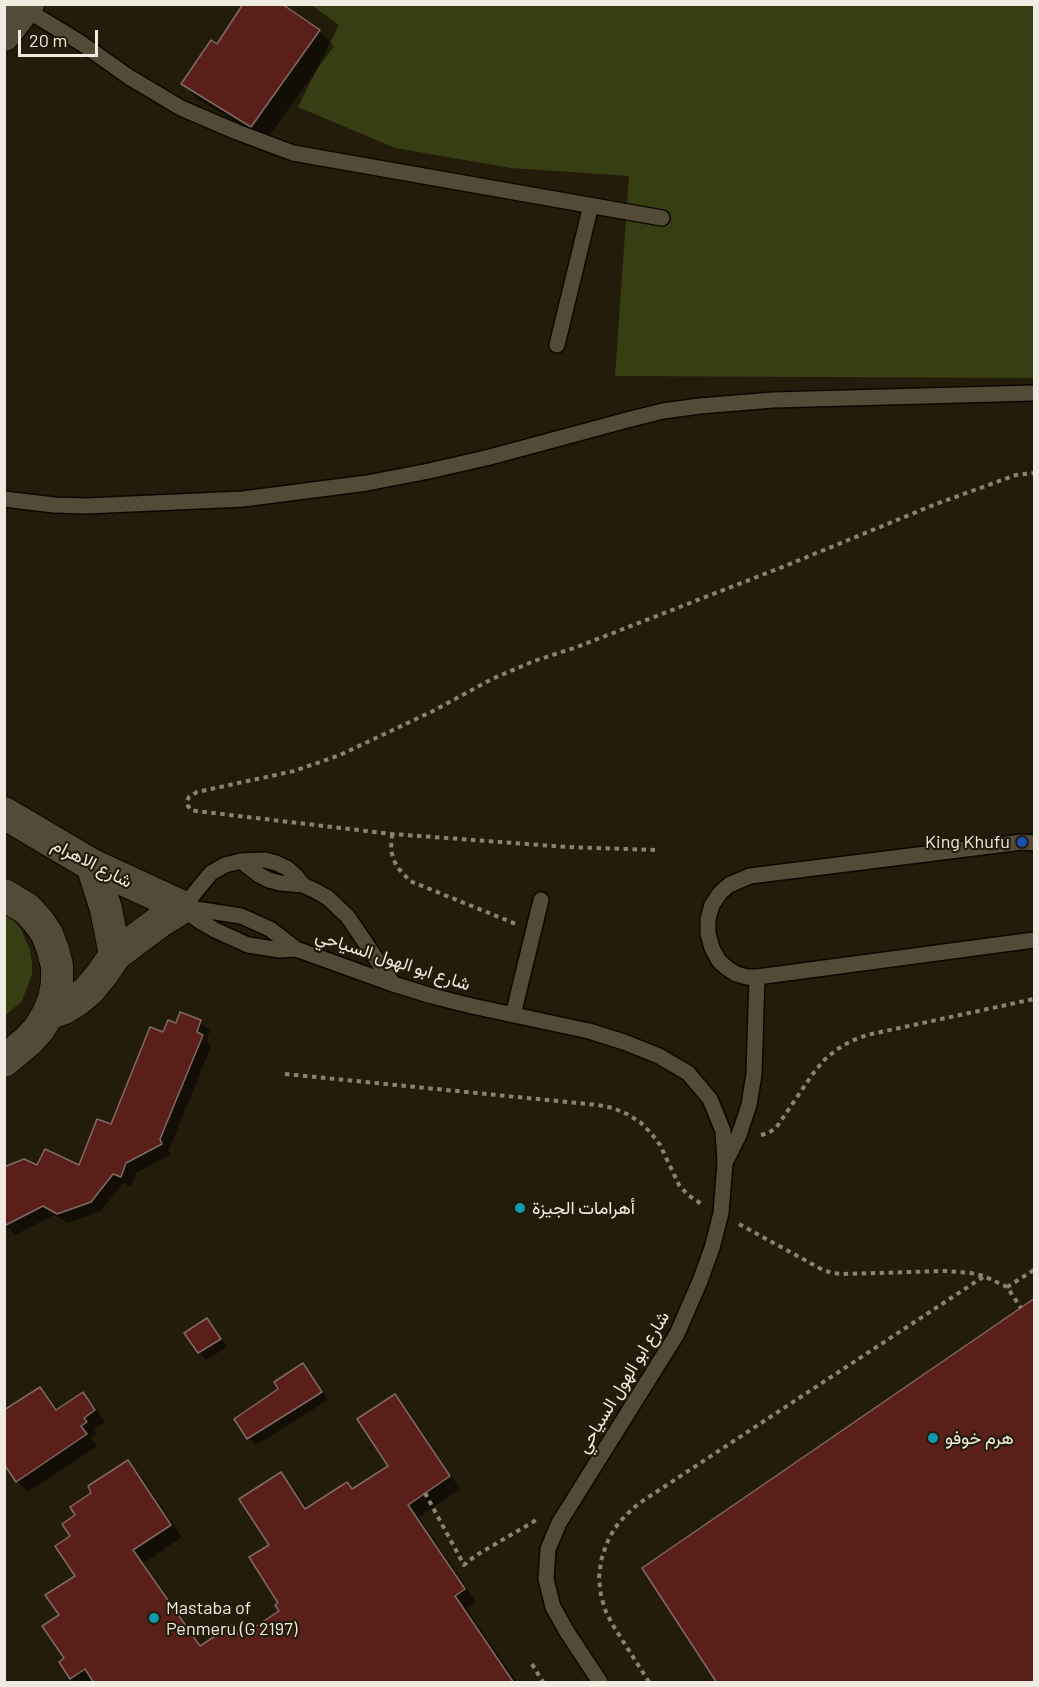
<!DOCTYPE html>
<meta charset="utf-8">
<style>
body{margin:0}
#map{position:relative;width:1039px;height:1687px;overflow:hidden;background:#231c0a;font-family:Barlow,sans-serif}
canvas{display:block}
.frame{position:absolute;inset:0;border:6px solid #f0ebe0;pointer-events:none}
.scale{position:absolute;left:18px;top:30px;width:80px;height:27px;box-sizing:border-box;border:3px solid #f0ebe0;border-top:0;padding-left:8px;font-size:18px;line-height:21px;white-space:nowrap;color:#f0ebe0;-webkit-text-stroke:4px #231c0a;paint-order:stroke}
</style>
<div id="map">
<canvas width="1039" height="1687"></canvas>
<div class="frame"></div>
<div class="scale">20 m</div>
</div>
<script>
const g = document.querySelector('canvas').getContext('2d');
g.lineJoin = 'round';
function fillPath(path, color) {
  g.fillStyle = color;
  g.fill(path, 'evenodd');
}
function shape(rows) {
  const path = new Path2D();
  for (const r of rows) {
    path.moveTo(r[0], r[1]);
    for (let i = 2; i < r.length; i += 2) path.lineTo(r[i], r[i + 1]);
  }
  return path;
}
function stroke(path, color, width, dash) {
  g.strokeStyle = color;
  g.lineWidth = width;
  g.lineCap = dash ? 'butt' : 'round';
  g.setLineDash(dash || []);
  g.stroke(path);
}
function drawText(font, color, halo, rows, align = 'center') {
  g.font = font + ' Barlow,Vazirmatn,sans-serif';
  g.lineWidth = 4.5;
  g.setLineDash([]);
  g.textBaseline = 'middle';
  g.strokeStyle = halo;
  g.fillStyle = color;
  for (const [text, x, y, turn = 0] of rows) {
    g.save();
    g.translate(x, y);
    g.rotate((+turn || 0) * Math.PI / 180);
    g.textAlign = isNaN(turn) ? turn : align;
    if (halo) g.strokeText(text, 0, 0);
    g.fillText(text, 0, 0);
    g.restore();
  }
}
const green = shape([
 [311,5,1034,5,1034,378,615,376,629,176,511,168,395,148,298,107,339,25],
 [4,914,11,917,21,929,30,950,32,964,32,974,22,1001,5,1016]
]);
const shadow = shape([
 [319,31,334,46,266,140,198,99,183,84,217,46],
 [200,1022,210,1031,206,1040,211,1046,169,1150,171,1154,136,1173,131,1186,123,1183,101,1211,68,1223,54,1215,15,1235,4,1223,38,1166,80,1167,112,1126,164,1034,176,1025],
 [207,1320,214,1327,227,1347,206,1360,199,1352],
 [303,1365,310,1372,328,1400,256,1445,249,1438,280,1389],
 [40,1389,51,1400,59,1410,83,1394,94,1405,105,1422,94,1429,97,1434,91,1438,97,1446,28,1492,17,1481,6,1464,4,1466,4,1412],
 [395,1396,407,1408,460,1489,419,1517,476,1602,466,1608,517,1682,76,1682,71,1678,66,1659,61,1615,77,1577,72,1537,77,1515,93,1493,128,1462,139,1473,182,1537,144,1563,202,1647,231,1627,242,1637,281,1612,271,1545,281,1474,292,1486,308,1509,353,1490,390,1466]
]);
const building = shape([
 [243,4,282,4,320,30,251,127,181,84,211,40,217,44,243,4],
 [180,1012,201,1020,197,1032,203,1035,160,1139,162,1144,126,1163,121,1177,113,1174,91,1202,57,1214,43,1206,4,1226,4,1167,24,1159,37,1165,45,1149,79,1165,97,1119,111,1124,150,1027,163,1032,168,1020,176,1023,180,1012],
 [1035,1298,1035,1683,717,1683,642,1568,1035,1298],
 [207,1318,221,1339,198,1353,184,1333,207,1318],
 [303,1363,322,1392,247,1439,234,1419,278,1389,274,1382,303,1363],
 [40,1387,56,1410,83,1392,95,1410,84,1418,87,1422,81,1426,87,1434,16,1482,4,1464,4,1410,40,1387],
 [395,1394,450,1476,408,1505,465,1589,455,1596,514,1683,94,1683,85,1669,70,1679,59,1662,64,1658,42,1626,59,1615,45,1595,75,1576,55,1546,70,1536,62,1524,75,1515,70,1507,91,1493,88,1486,128,1460,171,1525,133,1550,200,1646,232,1625,240,1637,279,1611,275,1605,278,1603,249,1557,269,1545,239,1499,281,1472,305,1509,347,1482,352,1489,388,1466,357,1419,395,1394]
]);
const path = shape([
 [392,834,391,849,393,858,397,867,410,881,516,924],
 [655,850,567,847,392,834,196,811,191,810,188,806,187,801,189,797,197,792,294,771,340,755,433,711,492,679,534,661,577,647,785,566,936,504,1016,475,1034,473],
 [285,1074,598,1105,613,1108,627,1114,640,1122,651,1133,660,1145,679,1185,688,1195,703,1205],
 [761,1135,768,1133,776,1128,812,1075,823,1061,836,1050,851,1041,867,1035,1034,999],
 [739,1224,823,1270,832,1273,842,1274,945,1271,971,1273,984,1276,1007,1287,1021,1308],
 [1007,1287,1034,1270],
 [425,1493,464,1565,475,1556,538,1519],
 [532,1664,543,1682],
 [649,1682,614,1627,606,1612,601,1596,599,1578,601,1561,606,1545,614,1529,625,1516,638,1504,983,1277]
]);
const lane = shape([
 [25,9,81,43,129,77,181,108,237,132,293,153,662,218],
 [557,345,591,205],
 [4,499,54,505,86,506,243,499,367,483,429,471,490,457,627,420,663,411,700,406,773,400,1034,393],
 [1034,843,1022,842,750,876,729,885,720,893,712,905,708,919,708,934,712,948,719,961,727,968,736,974,747,977,757,977,1034,940],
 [241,861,259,875,269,880,280,883,303,885,316,891,328,898,348,917,393,984],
 [183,907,241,916,270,929,296,949,393,984,432,996,472,1006,589,1031,624,1042,659,1056,688,1073,710,1099,723,1131,725,1163,721,1213,712,1248,700,1281,677,1334,559,1523,548,1549,546,1579,553,1607,567,1632,600,1682],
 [183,907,211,873,225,865,241,861,265,860,276,863,287,868,296,876,303,885],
 [184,908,198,920,215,930,248,945,280,950,296,949],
 [513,1015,541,900],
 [726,1161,739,1135,749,1105,754,1074,757,977]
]);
const street = shape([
 [4,35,28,4],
 [4,813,92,865,183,907],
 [92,865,106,909,115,955],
 [4,895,27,909,38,921,47,934,53,950,57,966,57,983,54,999,48,1014,39,1029,28,1041,4,1061],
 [48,1014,64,1008,77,1000,89,990,103,973,115,955,159,922,183,907]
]);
const markers = [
 [1022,842,6,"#1a4fb4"],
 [520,1208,6,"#0f9aa8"],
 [933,1438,6,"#0f9aa8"],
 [154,1618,6,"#0f9aa8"]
];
const poiNames = [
 ["King Khufu",1010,842,"right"],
 ["أهرامات الجيزة",532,1208],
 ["هرم خوفو",945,1438],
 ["Mastaba of",166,1608],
 ["Penmeru (G 2197)",166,1629]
];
const streetNames = [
 ["شارع الاهرام",92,863,27],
 ["شارع ابو الهول السياحي",393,960,18],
 ["شارع ابو الهول السياحي",623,1382,-59]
];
fillPath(green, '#383e13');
fillPath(shadow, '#0007');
fillPath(building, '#5a1f19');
stroke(building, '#816965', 1.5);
stroke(lane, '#0d0600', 18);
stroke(street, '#0d0600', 34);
stroke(path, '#898375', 4, [4.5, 4.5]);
stroke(lane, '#534a37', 15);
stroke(street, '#534a37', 32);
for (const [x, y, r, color] of markers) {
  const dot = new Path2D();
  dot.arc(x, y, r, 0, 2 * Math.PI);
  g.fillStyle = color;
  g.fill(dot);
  stroke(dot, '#231c0a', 2);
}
drawText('18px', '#f0ebe0', '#231c0a', poiNames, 'left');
drawText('18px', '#f0ebe0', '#231c0a', streetNames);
</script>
